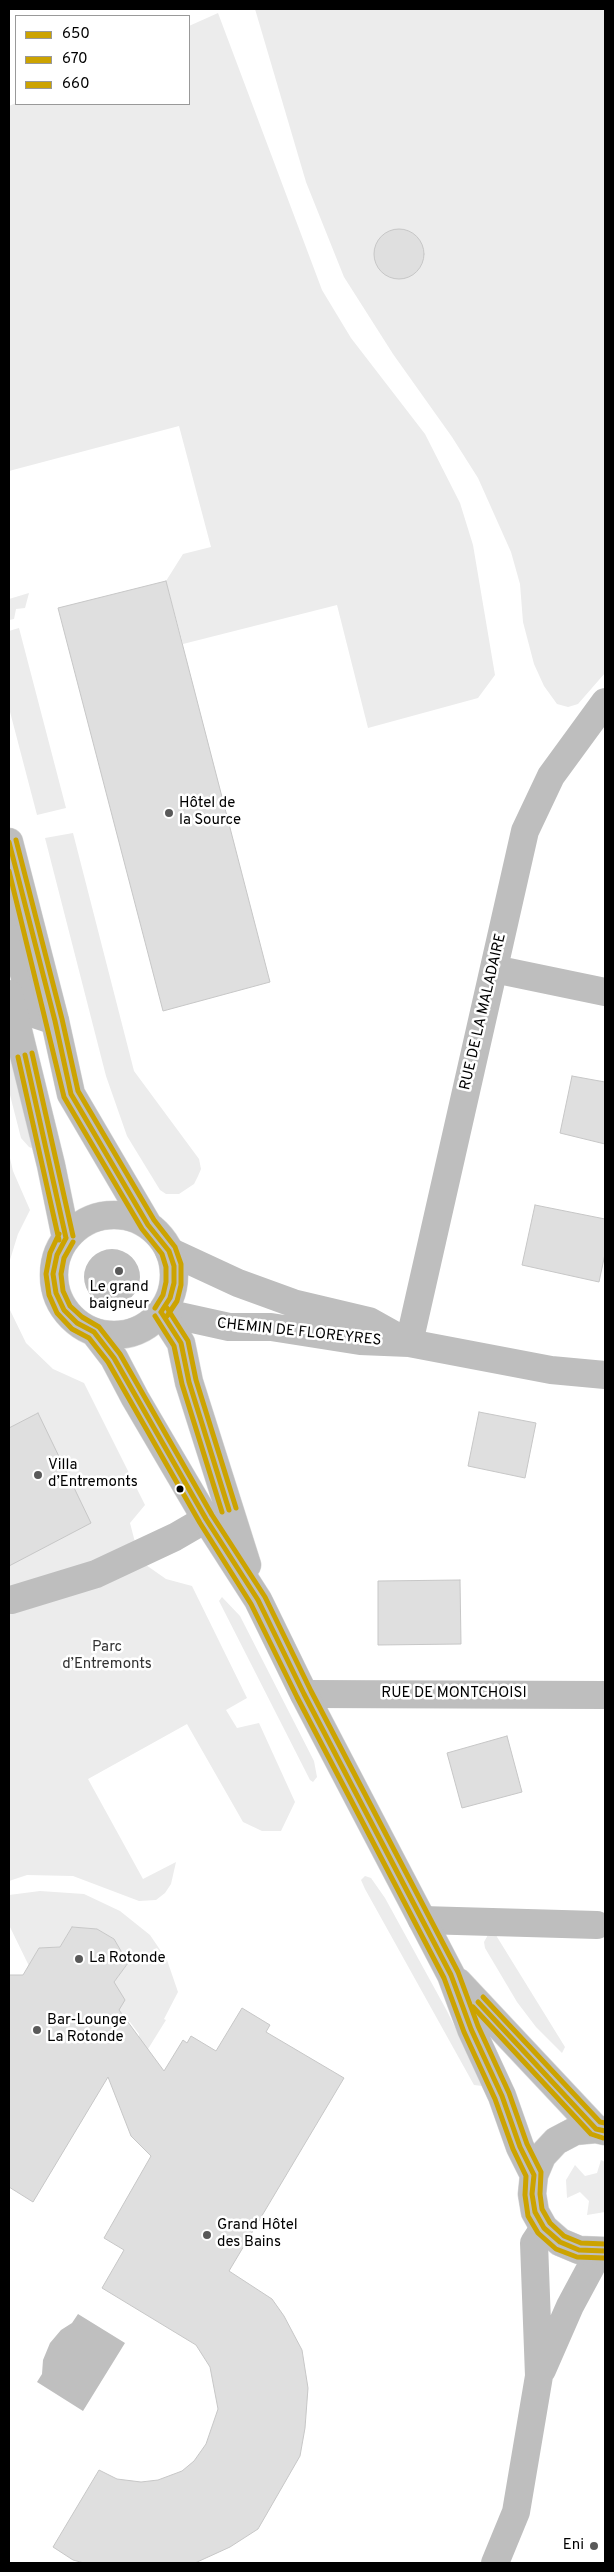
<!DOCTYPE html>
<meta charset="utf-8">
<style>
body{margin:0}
#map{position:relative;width:614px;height:2572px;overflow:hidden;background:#fff;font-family:Overpass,sans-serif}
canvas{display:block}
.frame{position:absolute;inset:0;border:10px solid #000;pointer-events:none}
.legend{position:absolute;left:15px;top:15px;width:175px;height:90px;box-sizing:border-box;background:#fff;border:1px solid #999;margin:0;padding:6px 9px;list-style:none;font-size:15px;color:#000}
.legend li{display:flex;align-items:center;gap:10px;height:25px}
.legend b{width:25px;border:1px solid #999}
</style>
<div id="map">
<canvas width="614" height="2572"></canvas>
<div class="frame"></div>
<ul class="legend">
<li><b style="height:6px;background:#cca300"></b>650</li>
<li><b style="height:6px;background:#cca300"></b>670</li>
<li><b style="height:6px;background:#cca300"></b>660</li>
</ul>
</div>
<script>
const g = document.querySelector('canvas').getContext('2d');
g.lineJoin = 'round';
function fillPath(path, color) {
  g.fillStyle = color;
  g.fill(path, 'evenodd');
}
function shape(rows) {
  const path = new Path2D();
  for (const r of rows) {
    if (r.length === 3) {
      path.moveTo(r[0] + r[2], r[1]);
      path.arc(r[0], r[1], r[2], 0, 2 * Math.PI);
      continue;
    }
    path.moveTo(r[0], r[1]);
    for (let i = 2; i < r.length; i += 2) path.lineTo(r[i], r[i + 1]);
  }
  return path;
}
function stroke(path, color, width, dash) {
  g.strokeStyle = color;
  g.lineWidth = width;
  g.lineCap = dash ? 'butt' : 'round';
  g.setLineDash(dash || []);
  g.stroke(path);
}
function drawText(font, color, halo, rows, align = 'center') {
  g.font = font + ' Overpass,sans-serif';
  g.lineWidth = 5;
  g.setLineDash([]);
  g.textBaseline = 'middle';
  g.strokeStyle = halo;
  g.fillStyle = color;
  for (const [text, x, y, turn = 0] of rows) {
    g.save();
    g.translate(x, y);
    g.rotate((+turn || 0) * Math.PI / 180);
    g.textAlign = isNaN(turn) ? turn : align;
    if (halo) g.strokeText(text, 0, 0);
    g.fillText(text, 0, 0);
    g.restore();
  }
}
const green = shape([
 [255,9,605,9,605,673,578,704,568,707,557,704,544,686,534,664,523,622,520,584,511,552,478,478,452,437,393,354,344,277,306,182],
 [218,13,322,290,351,338,425,434,460,503,473,545,495,675,478,698,368,728,337,605,183,644,166,581,183,554,211,547,179,426,9,471,9,106,16,103,189,104,189,26],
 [29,593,25,608,16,609,14,619,9,620,9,599],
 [19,628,66,808,37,815,9,708,9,631],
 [73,833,134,1071,199,1159,201,1169,198,1176,194,1184,179,1194,166,1194,160,1190,127,1136,106,1076,45,838],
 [9,1037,37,1150,29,1147,21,1138,9,1091],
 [9,1154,13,1171,30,1210,18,1234,9,1263],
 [9,1298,10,1310,26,1343,53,1369,84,1383,145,1505,130,1523,136,1546,146,1565,166,1579,192,1586,247,1698,226,1710,237,1728,259,1723,295,1802,281,1831,262,1831,243,1822,187,1724,88,1779,143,1879,176,1862,171,1884,165,1893,156,1900,139,1901,73,1876,27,1875,9,1881],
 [222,1597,240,1616,314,1761,317,1777,313,1782,310,1780,219,1601],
 [365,1876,371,1878,385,1898,447,2011,480,2078,482,2086,474,2085,365,1889,361,1880],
 [40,1891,84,1894,120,1911,150,1935,167,1960,178,1992,164,2019,166,2020,148,2049,139,2044,139,2034,130,2022,114,2017,114,1982,128,1963,114,1939,97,1929,72,1927,60,1947,39,1948,29,1966,9,1925,9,1895],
 [494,1932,565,2047,562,2053,536,2027,517,2002,485,1948,484,1942,489,1933],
 [601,2160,605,2162,605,2212,587,2215,589,2201,580,2192,567,2198,566,2180,575,2165,585,2176,597,2173]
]);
const water = shape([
 [112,1277,28],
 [78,2314,125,2343,83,2411,37,2382,42,2374,43,2360,50,2343,61,2330,72,2323]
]);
const building = shape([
 [399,254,25],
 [166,581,270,982,163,1011,58,608,166,581],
 [572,1076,605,1082,605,1144,560,1133,572,1076],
 [535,1205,605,1219,605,1254,599,1282,522,1265,535,1205],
 [479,1412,536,1423,525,1478,468,1466,479,1412],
 [38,1413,91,1523,9,1566,9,1428,38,1413],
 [460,1580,461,1644,378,1645,378,1581,460,1580],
 [507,1736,522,1792,462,1808,447,1753,507,1736],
 [72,1927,97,1929,114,1939,128,1963,114,1982,125,2000,119,2010,164,2071,183,2040,187,2043,191,2036,216,2051,242,2008,270,2025,266,2032,344,2078,229,2271,272,2299,284,2316,302,2350,308,2388,305,2428,300,2456,258,2529,230,2547,195,2563,84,2563,73,2560,53,2547,99,2470,117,2479,141,2482,158,2480,182,2471,194,2461,206,2444,218,2409,210,2367,196,2345,102,2288,124,2250,104,2238,151,2156,131,2136,108,2077,33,2202,9,2187,9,1975,23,1975,39,1948,60,1947,72,1927]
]);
const minor = shape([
 [9,915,34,1014,55,1021],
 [494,969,605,992],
 [169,1251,238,1283,293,1303,369,1321,403,1340],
 [161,1312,229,1327,271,1327,360,1341,409,1343,551,1370,605,1375],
 [409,1343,525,831,551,776,605,702],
 [11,1600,96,1574,175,1537,206,1519],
 [304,1694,605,1695],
 [422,1920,597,1925],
 [542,2370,570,2306,599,2252],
 [495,2563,516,2512,539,2376,534,2243,544,2228]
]);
const major = shape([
 [9,842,55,1021,71,1094,148,1225],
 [9,994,51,1165,66,1238],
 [114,1275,60],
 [161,1312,181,1343,189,1382,247,1565],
 [94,1332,114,1358,135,1398,206,1519,258,1600,304,1694,451,1975,471,2029,502,2096,520,2147,534,2175],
 [458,1982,596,2129],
 [605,2131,596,2129,575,2131,556,2141,542,2156,534,2175,532,2194,535,2212,544,2228,560,2242,579,2250,605,2251]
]);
const bus1 = shape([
 [9,842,55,1021,71,1094,148,1225,169,1251,174,1266,174,1283,170,1298,161,1312],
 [25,1055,66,1238],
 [66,1238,57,1255,53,1274,56,1293,64,1310,77,1323,94,1332,114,1358,206,1519,258,1600,304,1694,451,1975,471,2029,502,2096,520,2147,534,2175,532,2194,535,2212,544,2228,560,2242,579,2250,605,2251],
 [161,1312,181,1343,189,1382,229,1510],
 [478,2002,596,2129,605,2131]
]);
const bus2 = shape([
 [9,871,64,1097,142,1229,162,1254,166,1267,166,1282,163,1295,155,1308],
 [18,1057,59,1240],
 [59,1234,50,1253,46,1274,49,1295,57,1313,72,1329,89,1338,108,1362,200,1523,251,1604,297,1697,444,1978,464,2032,495,2099,513,2149,526,2176,525,2195,528,2216,538,2233,556,2249,577,2257,605,2258],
 [155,1316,174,1346,182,1384,222,1512],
 [473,2007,591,2134,603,2138]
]);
const bus3 = shape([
 [16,840,62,1019,78,1091,154,1220,175,1247,181,1264,181,1285,177,1301,167,1316],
 [32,1053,73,1236],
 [73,1242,64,1258,61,1274,63,1291,70,1306,82,1317,99,1327,120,1354,212,1515,265,1597,311,1691,458,1972,478,2026,509,2093,527,2144,541,2172,540,2194,542,2209,550,2223,564,2236,581,2243,605,2244],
 [167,1308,188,1341,196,1380,236,1508],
 [483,1997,600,2122,605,2123]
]);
const markers = [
 [169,813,5,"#595959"],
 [119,1271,5,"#595959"],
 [38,1475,5,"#595959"],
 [180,1489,4.5,"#000"],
 [79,1959,5,"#595959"],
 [37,2030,5,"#595959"],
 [207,2235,5,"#595959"],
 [594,2546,5,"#595959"]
];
const poiNames = [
 ["Hôtel de",179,804],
 ["la Source",179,821],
 ["Le grand",119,1288,"center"],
 ["baigneur",119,1305,"center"],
 ["Villa",48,1466],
 ["d’Entremonts",48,1483],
 ["La Rotonde",89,1959],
 ["Bar-Lounge",47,2021],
 ["La Rotonde",47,2038],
 ["Grand Hôtel",217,2226],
 ["des Bains",217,2243],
 ["Eni",584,2546,"right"]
];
const streetNames = [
 ["RUE DE LA MALADAIRE",484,1012,-77],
 ["CHEMIN DE FLOREYRES",299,1333,6],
 ["RUE DE MONTCHOISI",454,1694]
];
const parkNames = [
 ["Parc",107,1648],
 ["d’Entremonts",107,1665]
];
fillPath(green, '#ececec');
fillPath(water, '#bfbfbf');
fillPath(building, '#dfdfdf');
stroke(building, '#c7c7c7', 1);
stroke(major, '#dbdbdb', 29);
stroke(minor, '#bebebe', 28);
stroke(major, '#bebebe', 28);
stroke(bus1, '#cca300', 5);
stroke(bus2, '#cca300', 5);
stroke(bus3, '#cca300', 5);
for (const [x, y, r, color] of markers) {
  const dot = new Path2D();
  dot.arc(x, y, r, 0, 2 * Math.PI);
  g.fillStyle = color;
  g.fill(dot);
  stroke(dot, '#fff', 2);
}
drawText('15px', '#000', '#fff', poiNames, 'left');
drawText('15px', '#000', '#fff', streetNames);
drawText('15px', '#333', '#fff', parkNames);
</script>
